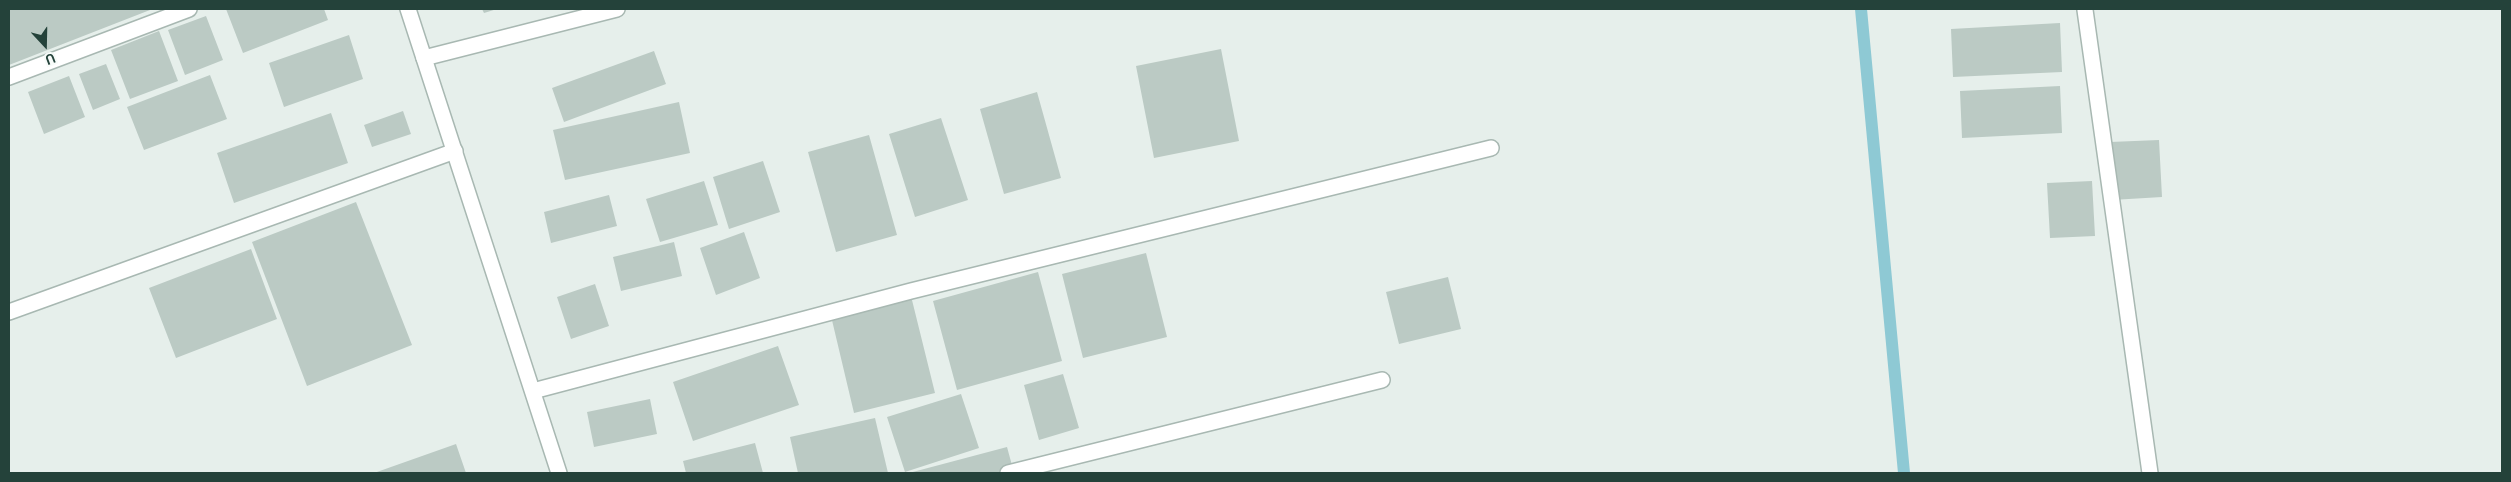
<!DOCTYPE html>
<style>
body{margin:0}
#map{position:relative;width:2511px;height:482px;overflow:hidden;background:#e6efeb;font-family:"Space Grotesk",sans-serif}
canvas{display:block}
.frame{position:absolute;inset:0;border:10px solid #24423a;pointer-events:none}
.north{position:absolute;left:20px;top:20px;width:50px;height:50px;-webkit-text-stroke:4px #f7fbf9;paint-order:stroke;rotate:159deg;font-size:14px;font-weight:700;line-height:20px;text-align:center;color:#24423a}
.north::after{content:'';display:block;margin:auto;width:18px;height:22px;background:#24423a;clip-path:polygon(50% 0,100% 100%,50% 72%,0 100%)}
</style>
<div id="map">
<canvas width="2511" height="482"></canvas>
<div class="frame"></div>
<div class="north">U</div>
</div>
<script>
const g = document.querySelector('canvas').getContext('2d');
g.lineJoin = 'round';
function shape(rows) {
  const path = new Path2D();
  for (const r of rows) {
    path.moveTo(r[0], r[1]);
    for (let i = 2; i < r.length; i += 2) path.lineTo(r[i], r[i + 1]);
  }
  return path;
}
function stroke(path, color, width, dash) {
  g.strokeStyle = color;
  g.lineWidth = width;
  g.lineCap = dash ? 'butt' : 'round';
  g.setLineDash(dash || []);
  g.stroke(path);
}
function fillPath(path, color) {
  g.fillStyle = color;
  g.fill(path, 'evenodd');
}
const stream = shape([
 [1861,9,1904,473]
]);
const building = shape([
 [9,9,150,9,150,10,9,65],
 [226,9,324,9,328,20,243,53],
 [482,9,497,9,484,13],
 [206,16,223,60,185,75,168,30],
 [2060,23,2062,72,1953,77,1951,29],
 [159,31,178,81,130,99,111,50],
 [349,35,363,79,284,107,269,63],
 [1221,49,1239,141,1154,158,1136,66],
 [654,51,666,84,564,122,552,88],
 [106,64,120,99,93,110,79,74],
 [210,75,227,119,144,150,127,107],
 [69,76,85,117,44,134,28,92],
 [2060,86,2062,133,1962,138,1960,91],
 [1037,92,1061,178,1004,194,980,109],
 [679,102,690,153,565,180,553,130],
 [403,111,411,134,372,147,364,125],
 [331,113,348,163,234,203,217,153],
 [941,118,968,200,915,217,889,134],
 [869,135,897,235,836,252,808,152],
 [2159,140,2162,197,2112,200,2110,142],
 [763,161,780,212,729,229,713,177],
 [704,181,718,225,660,242,646,199],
 [2092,181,2095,236,2050,238,2047,183],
 [609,195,617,226,551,243,544,212],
 [356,202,412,345,307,386,252,242],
 [744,232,760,278,716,295,700,248],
 [674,242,682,276,621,291,613,257],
 [251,249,277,319,176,358,149,288],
 [1146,253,1167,337,1083,358,1062,274],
 [1038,272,1062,361,957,390,933,301],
 [1448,277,1461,329,1399,344,1386,292],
 [595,284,609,326,571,339,557,297],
 [911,296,935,393,854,413,831,316],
 [778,346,799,405,693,441,673,382],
 [1063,374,1079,428,1039,440,1024,385],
 [961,394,979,448,905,472,887,417],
 [650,399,657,434,594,447,587,412],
 [875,418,888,473,798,473,790,437],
 [755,443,763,473,686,473,683,461],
 [456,444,466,473,374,473],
 [1007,447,1013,469,997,473,909,473]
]);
const minor = shape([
 [2085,10,2150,473],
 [424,58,617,9],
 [9,77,189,9],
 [9,312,455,151],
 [533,391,911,291,1491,148],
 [1008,473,1382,380]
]);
const tertiary = shape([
 [408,9,559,473]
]);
stroke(stream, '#8ec9d4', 12);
fillPath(building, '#bbcac4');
stroke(minor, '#a8b8b2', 18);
stroke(tertiary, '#a8b8b2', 18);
stroke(minor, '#fff', 15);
stroke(tertiary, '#fff', 15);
</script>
